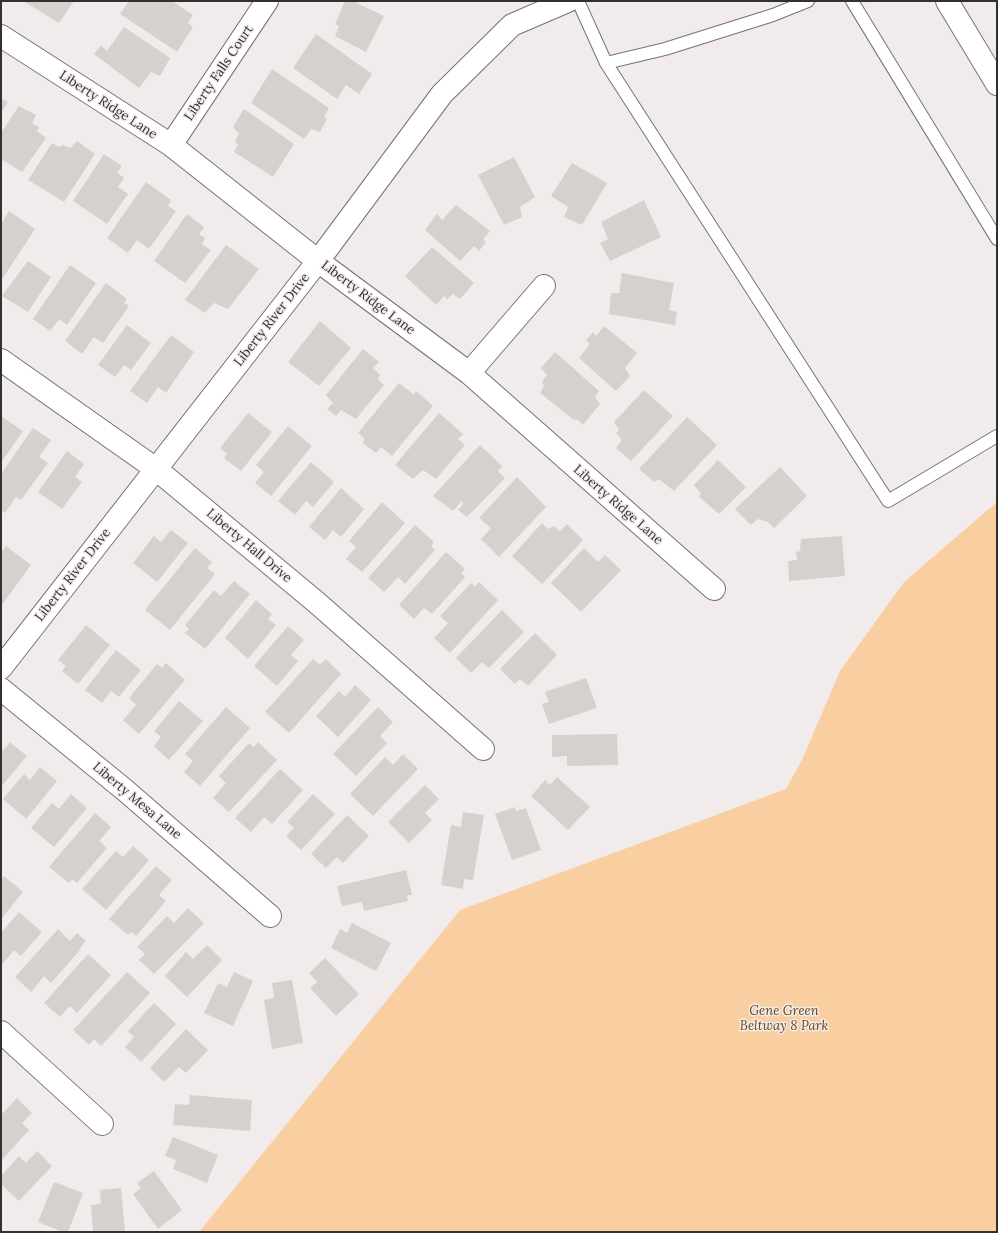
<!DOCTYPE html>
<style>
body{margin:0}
#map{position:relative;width:998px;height:1233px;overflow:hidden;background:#f2ebec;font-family:Lora,serif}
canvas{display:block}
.frame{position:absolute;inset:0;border:2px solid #333031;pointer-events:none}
</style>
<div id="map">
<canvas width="998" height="1233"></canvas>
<div class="frame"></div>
</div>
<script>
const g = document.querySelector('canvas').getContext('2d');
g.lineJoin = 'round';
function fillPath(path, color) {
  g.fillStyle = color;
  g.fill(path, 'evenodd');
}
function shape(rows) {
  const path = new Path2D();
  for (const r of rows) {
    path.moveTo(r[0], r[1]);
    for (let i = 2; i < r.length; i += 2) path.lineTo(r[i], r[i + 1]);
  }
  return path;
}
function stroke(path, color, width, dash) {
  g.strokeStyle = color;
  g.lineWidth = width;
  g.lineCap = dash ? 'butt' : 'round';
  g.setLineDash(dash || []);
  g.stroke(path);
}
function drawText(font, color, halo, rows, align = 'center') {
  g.font = font + ' Lora,serif';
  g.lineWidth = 3;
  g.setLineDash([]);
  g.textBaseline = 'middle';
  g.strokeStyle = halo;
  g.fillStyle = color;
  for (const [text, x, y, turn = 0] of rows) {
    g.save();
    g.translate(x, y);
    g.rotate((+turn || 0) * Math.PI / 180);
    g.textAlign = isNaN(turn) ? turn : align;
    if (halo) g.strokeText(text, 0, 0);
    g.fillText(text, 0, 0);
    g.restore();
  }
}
const green = shape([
 [997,502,997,1232,199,1232,460,910,786,789,802,760,840,671,904,582]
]);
const building = shape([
 [23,1,74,1,59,23],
 [129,1,172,1,193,15,188,23,193,27,177,52,120,14],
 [345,1,353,1,384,16,366,52,335,36,339,26,335,24],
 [124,27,170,58,160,76,151,72,139,88,94,54,101,45,107,51],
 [316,34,372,74,359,94,346,85,337,99,293,68],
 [272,69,329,108,324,117,327,119,320,132,311,129,304,139,251,103],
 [1,98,8,102,1,113],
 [19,106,36,115,32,123,39,127,37,131,46,138,22,172,1,159,1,133],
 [244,109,294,144,273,177,234,152,238,145,235,141,239,134,233,127],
 [77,141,95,154,64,202,28,180,52,143,59,147,63,145,70,148],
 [104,154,122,166,117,173,124,178,118,187,128,194,107,224,73,201],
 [514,157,535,197,520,207,522,217,504,225,478,175],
 [572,163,607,183,582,225,564,217,568,207,551,196],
 [146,182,171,200,168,206,176,211,149,249,137,240,128,253,107,238],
 [644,200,661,237,610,261,600,243,608,239,601,222],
 [456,205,490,231,483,240,486,242,479,251,474,246,460,261,425,230,437,214,442,220],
 [9,211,35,229,1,281,1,224],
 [187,214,204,227,199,234,205,238,202,244,211,250,185,283,154,261],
 [226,245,259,269,228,309,214,303,205,313,185,300],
 [432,247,474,283,460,299,453,294,447,299,444,296,436,305,405,276],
 [28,261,51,277,28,312,2,296],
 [70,265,96,283,67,325,59,319,50,331,33,319],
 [622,273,674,283,669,310,677,312,675,325,609,314,611,293,619,293],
 [106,283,127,299,124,303,129,306,103,343,94,337,82,354,65,341],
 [320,321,351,348,319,386,288,362],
 [127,325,151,343,131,370,124,365,115,377,98,365],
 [604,326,637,353,625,368,630,376,616,391,579,358,590,344,586,340,593,332,596,336],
 [171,335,194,352,166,393,158,387,147,403,130,391],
 [363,349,379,362,373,368,380,375,378,379,384,385,356,419,341,410,336,416,327,409,333,403,326,395],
 [555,352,599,391,595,397,600,404,583,425,577,419,574,420,540,393,544,386,542,382,547,375,541,368],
 [399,383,414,395,416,391,433,406,392,456,381,447,376,453,363,443,364,438,358,433],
 [644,390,673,416,631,461,616,448,622,440,616,433,619,430,614,422],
 [248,413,272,432,241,471,224,458,227,454,220,448],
 [439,413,463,434,458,439,465,445,436,479,423,470,413,479,395,465],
 [1,416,23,431,1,463],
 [687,417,717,445,674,491,659,479,654,482,639,469],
 [288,426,312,446,271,496,255,483,264,472,256,465],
 [33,428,51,440,39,457,48,463,21,500,16,497,5,513,1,510,1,474],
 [480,445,502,466,498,471,505,478,467,517,458,510,463,504,462,501,453,511,433,496],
 [67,451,84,464,75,477,82,482,62,509,38,492],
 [718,460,746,487,719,514,699,497,701,494,694,485],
 [311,462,334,482,313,507,306,501,295,515,278,501],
 [780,467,807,496,774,528,768,522,758,519,751,525,735,509],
 [517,477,546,507,499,557,481,539,491,528,479,518],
 [341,488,364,509,341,537,333,530,325,540,309,527],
 [382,502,405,523,362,572,346,559,356,547,349,541],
 [542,523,548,529,554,526,560,531,567,524,583,540,542,584,512,556],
 [415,525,434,542,431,546,435,550,405,584,398,577,384,592,368,578],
 [171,530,188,543,157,582,133,563,154,536,161,542],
 [842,536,845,576,789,581,788,561,797,560,796,552,800,551,801,539],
 [6,546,31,565,1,606,1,553],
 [195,548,212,562,207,568,215,574,170,630,145,610],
 [584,548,598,562,605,555,621,570,581,612,551,583],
 [446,552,465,569,461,573,465,577,432,614,424,608,414,619,399,605],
 [234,581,250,594,205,649,185,633,189,629,185,625,214,590,221,596],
 [479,582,498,600,450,653,434,638,448,623,440,616,471,583,475,587],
 [256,600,272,614,268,619,276,625,248,659,225,638],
 [502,610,524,632,489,668,482,662,471,673,456,658],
 [86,625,110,645,78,684,62,671,66,666,58,660],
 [288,626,304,640,291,655,298,661,277,686,254,666],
 [535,633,557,655,528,686,520,679,515,684,500,669],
 [116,650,141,670,119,697,111,691,102,703,85,690],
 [313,659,320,665,326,659,341,674,289,733,265,712],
 [166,663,185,680,139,734,123,720,136,705,129,698,157,664,162,668],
 [586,678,597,708,549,724,542,704,549,702,545,692],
 [355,685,371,700,338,737,316,716,339,691,345,697],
 [179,701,203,721,169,760,154,746,161,737,154,731],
 [226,707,250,728,200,786,184,772,193,761,185,754],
 [378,707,393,722,380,736,387,743,356,776,333,754],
 [617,734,618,765,567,766,567,756,552,757,552,735],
 [10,742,27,756,1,787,1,753],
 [258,742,277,760,229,812,213,798,226,783,219,776,249,743,254,747],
 [403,754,418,769,373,816,350,794,385,757,393,765],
 [40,767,57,781,26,819,3,799,24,774,30,780],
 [280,769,303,790,272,824,264,817,251,832,235,818],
 [557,777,590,807,568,830,531,796,545,780,550,785],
 [425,785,439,799,425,813,432,820,409,843,388,822],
 [71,794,87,808,54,847,31,828,52,803,59,809],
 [313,794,335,814,301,850,286,836,294,828,287,822],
 [515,807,516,811,526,808,541,850,512,860,495,814],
 [463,812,484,815,473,880,464,879,463,889,441,885,451,825,461,827],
 [95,813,111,827,99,841,107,848,77,883,72,879,69,883,49,867],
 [347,815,369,836,343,863,337,857,326,868,311,854],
 [133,846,149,860,106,910,82,889,116,851,123,857],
 [156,866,172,880,159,895,166,901,136,936,131,932,128,935,109,919],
 [406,870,412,895,407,895,408,901,364,911,362,902,342,906,337,886],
 [4,876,23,892,1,919,1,880],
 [188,908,204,923,154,974,139,960,145,954,137,947,167,916,174,923],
 [19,912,42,932,21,956,14,950,1,966,1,933],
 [352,923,391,943,376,971,331,948,340,929,347,933],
 [58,929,70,941,77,933,86,941,80,948,81,949,51,983,44,976,31,992,15,977],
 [207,945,222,960,187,997,165,976,186,952,193,959],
 [88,954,111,975,77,1013,70,1006,60,1017,44,1003],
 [325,958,359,994,336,1016,310,988,317,982,309,973],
 [127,972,150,993,101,1046,94,1039,89,1045,73,1030],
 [234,972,253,981,233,1026,204,1013,218,983,227,987],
 [292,980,303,1043,272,1049,264,1000,274,998,272,983],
 [154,1003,176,1024,141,1062,125,1047,134,1037,128,1031],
 [186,1029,208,1050,186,1073,179,1067,164,1082,150,1068],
 [190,1095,252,1100,250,1131,173,1125,175,1104,189,1105],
 [17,1098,32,1113,22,1123,29,1130,1,1161,1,1115],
 [173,1137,218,1155,207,1183,173,1169,176,1160,165,1156],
 [37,1151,52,1166,19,1201,1,1184,1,1176,19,1156,26,1163],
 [154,1171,182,1210,158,1229,133,1194,141,1188,137,1183],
 [54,1182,83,1193,68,1232,63,1232,38,1222],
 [121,1188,125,1232,93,1232,91,1205,101,1204,100,1190]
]);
const service = shape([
 [578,1,606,63,888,501,997,436],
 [852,1,997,239],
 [606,63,665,49,773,15,808,1]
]);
const minor = shape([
 [1,36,171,145,318,261,469,373,714,589],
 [171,145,267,1],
 [1,360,156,469,316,602,483,749],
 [469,373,544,286],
 [1,668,318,261,442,94,512,25,568,1],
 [1,689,126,791,270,916],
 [1,1032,102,1124]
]);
const secondary = shape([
 [947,1,997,84]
]);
const streetNames = [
 ["Liberty Falls Court",219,73,-56],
 ["Liberty Ridge Lane",108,105,33],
 ["Liberty Ridge Lane",368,298,37],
 ["Liberty River Drive",272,320,-52],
 ["Liberty Ridge Lane",618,505,41],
 ["Liberty Hall Drive",249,546,40],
 ["Liberty River Drive",73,575,-52],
 ["Liberty Mesa Lane",137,801,40]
];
const parkNames = [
 ["Gene Green",784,1011],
 ["Beltway 8 Park",784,1026]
];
fillPath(green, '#f9cea0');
fillPath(building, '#d6d0ce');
stroke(service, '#777172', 14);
stroke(minor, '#777172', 24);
stroke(secondary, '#777172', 24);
stroke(service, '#fff', 12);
stroke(minor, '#fff', 22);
stroke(secondary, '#fff', 22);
drawText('13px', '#333031', '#f2ebec', streetNames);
drawText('italic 13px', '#6b4514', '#f2ebec', parkNames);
</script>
